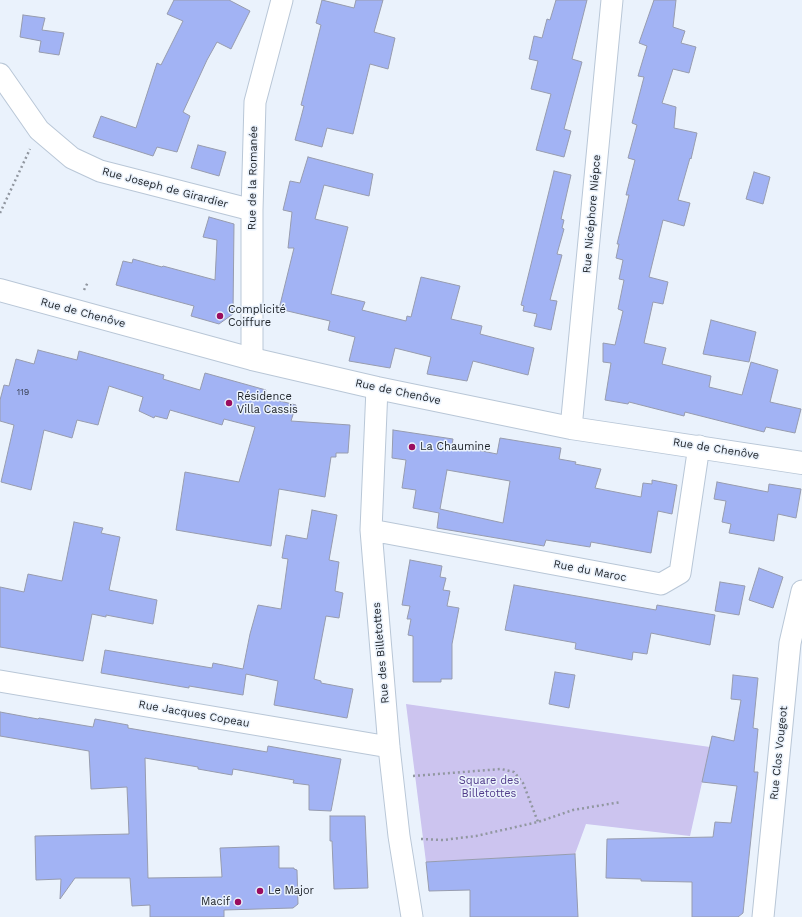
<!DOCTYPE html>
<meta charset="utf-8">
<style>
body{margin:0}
canvas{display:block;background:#eaf2fc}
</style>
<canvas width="802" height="917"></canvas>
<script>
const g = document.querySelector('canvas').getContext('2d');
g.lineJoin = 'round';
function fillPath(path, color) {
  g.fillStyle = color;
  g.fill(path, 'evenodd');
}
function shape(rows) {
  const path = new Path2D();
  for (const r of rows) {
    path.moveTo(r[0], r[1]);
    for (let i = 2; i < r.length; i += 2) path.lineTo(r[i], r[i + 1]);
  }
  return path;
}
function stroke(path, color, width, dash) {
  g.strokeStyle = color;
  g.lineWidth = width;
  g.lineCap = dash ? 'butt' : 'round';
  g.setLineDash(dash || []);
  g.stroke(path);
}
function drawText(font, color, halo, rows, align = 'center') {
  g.font = font + ' "Work Sans",sans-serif';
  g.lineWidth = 3;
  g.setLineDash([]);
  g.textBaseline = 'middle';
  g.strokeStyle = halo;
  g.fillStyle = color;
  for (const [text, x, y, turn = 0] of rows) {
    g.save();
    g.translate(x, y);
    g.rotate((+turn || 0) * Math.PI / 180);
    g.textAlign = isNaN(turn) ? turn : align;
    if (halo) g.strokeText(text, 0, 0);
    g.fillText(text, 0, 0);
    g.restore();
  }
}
const green = shape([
 [406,704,710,747,690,836,586,824,575,854,426,862]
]);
const building = shape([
 [174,0,229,0,250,11,231,49,217,42,207,60,183,112,190,116,177,152,157,147,153,156,93,137,101,116,136,128,157,63,161,65,183,21,167,14,174,0],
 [322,0,354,8,356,0,383,0,374,32,395,38,388,69,370,64,353,134,327,128,322,147,295,140,304,106,301,105,321,25,316,23,322,0],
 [556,0,587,0,572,59,582,62,564,129,571,131,564,157,536,150,551,94,531,89,538,61,529,59,534,36,542,38,547,19,550,20,556,0],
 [654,0,676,0,673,27,685,31,681,43,696,47,689,73,673,69,662,103,676,107,674,128,697,133,691,159,690,158,678,200,690,203,684,226,663,220,649,277,668,282,663,304,653,302,644,343,666,348,662,364,711,376,709,387,742,395,751,362,778,370,770,402,801,409,795,433,766,427,764,432,685,412,684,416,629,402,628,404,605,400,611,363,603,362,603,343,615,345,623,311,618,309,624,280,619,279,623,260,616,258,619,244,617,244,629,195,626,195,635,160,628,158,637,125,632,123,644,77,638,76,647,46,639,43,654,0],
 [23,15,45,18,42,30,64,33,59,55,39,52,41,41,20,37,23,15],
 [198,145,226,152,219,176,191,168,198,145],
 [308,157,373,174,369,196,324,185,315,219,348,227,331,294,365,302,362,310,406,321,407,316,411,317,421,277,460,286,451,319,482,326,480,334,534,348,528,375,473,361,467,381,427,374,431,357,395,348,390,368,349,361,355,337,328,330,330,321,279,309,294,248,288,248,292,212,283,210,290,181,300,183,308,157],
 [554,171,571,175,561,219,564,220,562,228,564,229,557,254,562,255,550,300,557,301,551,330,534,326,537,314,523,311,524,306,521,305,554,171],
 [754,172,770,177,763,204,746,199,754,172],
 [209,217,234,224,233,314,219,324,191,316,194,306,116,285,123,261,132,263,133,259,162,267,163,266,215,280,217,240,203,237,209,217],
 [711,320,756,332,749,362,703,354,711,320],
 [38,350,77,360,79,351,164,375,163,379,200,390,205,373,266,390,264,397,296,405,291,421,350,425,348,453,336,453,336,457,331,457,325,497,279,489,271,546,176,530,185,472,239,482,255,427,224,419,222,425,170,410,167,419,155,416,154,418,139,411,143,397,109,386,98,425,77,420,72,438,44,430,31,490,1,482,14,425,0,421,0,400,4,385,9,386,16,359,34,364,38,350],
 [393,430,453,439,452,445,497,454,500,438,561,448,559,459,576,462,575,464,601,469,595,488,641,497,643,483,652,484,652,480,677,485,672,514,658,511,651,553,591,542,590,547,546,540,544,546,437,528,439,513,413,508,416,490,402,488,406,460,392,458,393,430],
 [447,470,510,481,503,523,440,509,447,470],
 [717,482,768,492,769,484,801,489,796,518,778,514,774,541,729,533,731,524,722,522,726,501,714,499,717,482],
 [312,510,337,515,329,560,339,562,335,591,343,593,339,618,326,616,314,679,321,681,321,683,353,689,347,718,274,705,278,681,246,674,243,695,189,686,189,688,101,673,105,650,212,668,213,663,243,669,250,634,258,605,281,609,288,559,282,558,286,535,307,539,312,510],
 [74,522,103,528,101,533,120,537,109,590,157,600,153,624,106,615,106,617,92,614,83,661,0,647,0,587,24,592,28,574,62,581,74,522],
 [410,560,442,566,440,577,446,578,443,590,450,591,447,606,459,608,452,644,452,679,441,679,441,682,413,682,413,636,408,635,411,619,407,619,410,606,402,605,410,560],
 [759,568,783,577,773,608,749,600,759,568],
 [720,582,745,586,739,615,715,611,720,582],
 [514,585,656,610,657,605,715,615,710,645,651,633,647,654,633,652,632,660,575,649,576,643,505,630,514,585],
 [555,672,575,675,569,708,549,704,555,672],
 [733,675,758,678,753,728,758,729,754,772,758,772,743,913,738,917,692,917,692,882,641,881,641,879,606,878,607,839,713,837,715,822,731,823,737,786,702,782,712,736,734,741,741,700,731,699,733,675],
 [0,712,38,719,39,718,93,727,95,719,128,725,128,728,267,752,268,746,341,759,331,811,309,810,309,785,293,783,294,780,233,769,232,775,198,769,198,767,145,758,148,878,222,877,220,848,279,846,279,868,294,868,294,869,297,870,298,904,293,908,224,910,224,917,150,917,150,905,132,906,130,878,75,878,60,899,61,879,36,880,35,836,129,834,127,787,91,789,89,751,0,736,0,712],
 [330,816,365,816,368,888,334,889,332,841,330,841,330,816],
 [575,854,578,917,470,917,470,890,429,891,426,862,575,854]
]);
const path = shape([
 [0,213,30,149],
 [84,290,88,282],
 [413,776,501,769,514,772,523,783,538,822],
 [421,839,443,840,476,836,538,822,573,810,621,802]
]);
const minor = shape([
 [0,74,39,130,72,158,100,171,252,210],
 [252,359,252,210,255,102,282,0],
 [377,388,371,530,389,747,399,836,412,917],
 [571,428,612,0],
 [371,530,661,584,680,573,699,446],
 [0,681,389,747],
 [763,917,790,643,802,591]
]);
const tertiary = shape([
 [0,290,252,359,377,388,571,428,802,463]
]);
const markers = [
 [220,316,4,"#9a0d5f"],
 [229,403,4,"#9a0d5f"],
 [412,447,4,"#9a0d5f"],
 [260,891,4,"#9a0d5f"],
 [238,902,4,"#9a0d5f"]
];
const numberNames = [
 ["119",23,392]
];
const streetNames = [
 ["Rue de la Romanée",253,178,-89],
 ["Rue Joseph de Girardier",165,188,15],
 ["Rue Nicéphore Niépce",592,214,-85],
 ["Rue de Chenôve",83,313,15],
 ["Rue de Chenôve",398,392,12],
 ["Rue de Chenôve",716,449,9],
 ["Rue du Maroc",590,571,11],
 ["Rue des Billetottes",381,653,-95],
 ["Rue Jacques Copeau",194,714,10],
 ["Rue Clos Vougeot",779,753,-84]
];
const poiNames = [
 ["Complicité",228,310],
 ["Coiffure",228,323],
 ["Résidence",237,397],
 ["Villa Cassis",237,410],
 ["La Chaumine",420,447],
 ["Le Major",268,891],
 ["Macif",230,902,"right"]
];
const parkNames = [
 ["Square des",489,781],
 ["Billetottes",489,794]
];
fillPath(green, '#ccc4ef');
fillPath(building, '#a2b3f4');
stroke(building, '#979cae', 1);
stroke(minor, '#b9c7d7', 23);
stroke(tertiary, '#b9c7d7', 24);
stroke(path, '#9197a0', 2.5, [2, 3]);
stroke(minor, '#fff', 21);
stroke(tertiary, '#fff', 22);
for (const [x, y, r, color] of markers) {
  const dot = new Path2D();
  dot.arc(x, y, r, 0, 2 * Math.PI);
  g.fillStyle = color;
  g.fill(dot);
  stroke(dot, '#eaf2fc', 1.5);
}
drawText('9px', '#3e465a', null, numberNames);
drawText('11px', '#1c2127', '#eaf2fc', streetNames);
drawText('11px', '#1c2127', '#eaf2fc', poiNames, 'left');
drawText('11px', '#513b8a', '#eaf2fc', parkNames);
</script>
